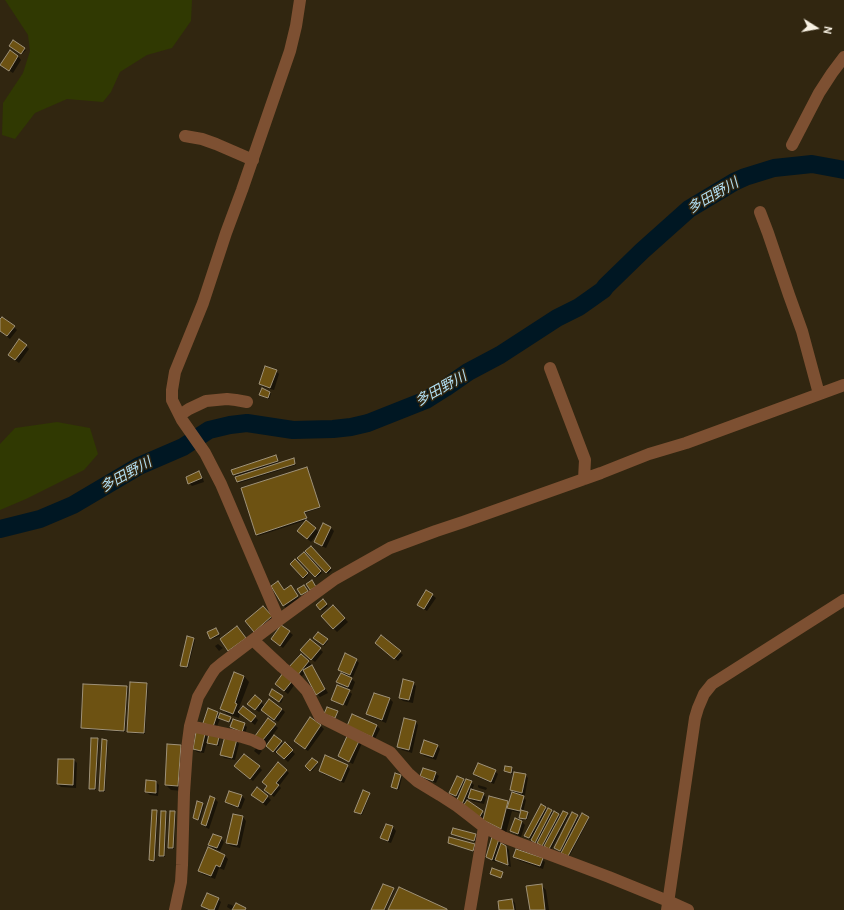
<!DOCTYPE html>
<meta charset="utf-8">
<style>
body{margin:0}
#map{position:relative;width:844px;height:910px;overflow:hidden;background:#312610;font-family:Cabin,sans-serif}
canvas{display:block}
.north{position:absolute;left:796px;top:8px;width:40px;height:40px;-webkit-text-stroke:3px #312610;paint-order:stroke;rotate:101deg;font-size:11px;font-weight:700;line-height:16px;text-align:center;color:#f8f1e3}
.north::after{content:'';display:block;margin:auto;width:14px;height:18px;background:#f8f1e3;clip-path:polygon(50% 0,100% 100%,50% 72%,0 100%)}
</style>
<div id="map">
<canvas width="844" height="910"></canvas>
<div class="north">N</div>
</div>
<script>
const g = document.querySelector('canvas').getContext('2d');
g.lineJoin = 'round';
function fillPath(path, color) {
  g.fillStyle = color;
  g.fill(path, 'evenodd');
}
function shape(rows) {
  const path = new Path2D();
  for (const r of rows) {
    path.moveTo(r[0], r[1]);
    for (let i = 2; i < r.length; i += 2) path.lineTo(r[i], r[i + 1]);
  }
  return path;
}
function stroke(path, color, width, dash) {
  g.strokeStyle = color;
  g.lineWidth = width;
  g.lineCap = dash ? 'butt' : 'round';
  g.setLineDash(dash || []);
  g.stroke(path);
}
function drawText(font, color, halo, rows, align = 'center') {
  g.font = font + ' Cabin,"Noto Sans JP",sans-serif';
  g.lineWidth = 3;
  g.setLineDash([]);
  g.textBaseline = 'middle';
  g.strokeStyle = halo;
  g.fillStyle = color;
  for (const [text, x, y, turn = 0] of rows) {
    g.save();
    g.translate(x, y);
    g.rotate((+turn || 0) * Math.PI / 180);
    g.textAlign = isNaN(turn) ? turn : align;
    if (halo) g.strokeText(text, 0, 0);
    g.fillText(text, 0, 0);
    g.restore();
  }
}
const green = shape([
 [5,0,192,0,191,21,172,48,147,55,120,72,111,92,103,102,67,99,35,113,15,139,2,135,3,103,23,73,30,51,28,35],
 [57,422,90,428,98,454,84,470,26,499,0,510,0,444,15,428]
]);
const shadow = shape([
 [12,47,24,49,26,50,22,54],
 [10,52,18,56,21,60,13,73,5,68],
 [0,321,14,327,17,330,10,339,0,331],
 [26,346,29,349,19,363,12,358],
 [276,371,279,374,274,390,263,387,260,383],
 [270,393,271,394,269,399,260,395],
 [276,457,279,464,293,460,296,465,239,483,238,482,233,470],
 [307,468,308,470,320,508,305,513,307,520,258,536,257,534],
 [199,472,202,476,204,482,192,486,189,483],
 [306,521,319,532,311,542,302,534],
 [324,525,331,528,334,531,326,548,319,545,316,542],
 [311,547,332,570,328,574,307,551],
 [304,553,322,573,317,577,299,558],
 [295,561,308,575,304,579,291,564],
 [278,582,284,590,294,590,300,600,286,608,283,605],
 [427,591,436,598,427,611,418,605],
 [323,600,328,606,322,611,317,605],
 [333,606,348,622,337,632,322,616],
 [263,607,274,620,255,631],
 [282,626,293,635,283,648,275,642],
 [217,630,220,636,212,639,211,638],
 [319,633,328,641,324,646,315,638],
 [382,636,403,655,398,661,380,646],
 [194,639,195,640,188,668,182,667,181,665],
 [310,640,323,652,315,662,304,653],
 [218,644,223,648,219,651,215,646],
 [301,655,312,665,311,666,315,670,328,693,320,697,317,694,305,673,300,678,289,668],
 [356,660,359,663,353,677,349,676,355,682,352,690,341,685,338,681,345,675,339,669],
 [235,673,244,676,249,682,239,708,255,717,258,720,255,725,240,713,239,718,227,714,222,709],
 [283,674,295,684,288,694,279,687],
 [413,683,416,686,413,703,403,701,400,698],
 [147,684,148,685,145,734,130,733,128,732],
 [84,685,126,687,128,688,125,732,83,729,82,728],
 [273,691,283,699,281,703,271,696],
 [349,691,352,694,347,706,335,700,335,702,332,699],
 [375,694,390,699,393,702,386,723,371,717,367,714],
 [255,697,265,706,282,709,285,712,278,722,262,709,259,712,252,707],
 [209,710,218,713,220,716,230,718,232,720,244,724,247,727,245,734,234,730,231,727,232,723,220,719,216,729,207,726],
 [415,721,418,725,412,753,402,750,398,747],
 [275,725,278,728,266,744,260,739],
 [348,725,377,726,380,729,375,739],
 [321,726,324,729,308,751,298,744],
 [204,734,209,739,219,738,220,739,219,746,209,744,207,742,204,753,197,752,194,749],
 [349,735,362,743,353,764,342,759,339,756],
 [97,739,99,740,96,790,91,790,90,788],
 [107,740,108,742,105,792,101,792,100,790],
 [236,740,239,744,235,760,224,758,221,754],
 [281,742,284,745,285,744,295,754,288,762,278,752,277,754,271,749],
 [437,745,440,749,436,760,424,756,421,752],
 [180,746,185,751,183,791,171,790,166,785],
 [257,747,262,751,259,755,254,751],
 [312,759,318,764,312,771,306,766],
 [74,760,77,763,76,788,61,787,58,784],
 [347,766,350,769,344,783,323,774,320,771],
 [259,767,262,770,253,781,238,769],
 [506,767,512,768,513,770,512,774,506,772,505,771],
 [286,770,289,773,279,786,281,788,274,797,266,790],
 [495,771,498,774,494,784,477,777,474,774],
 [435,773,439,776,436,783,424,779,421,776],
 [396,774,402,777,399,790,392,787],
 [525,775,528,778,525,795,521,795,526,800,523,812,527,812,529,814,527,820,522,819,521,818,521,813,512,811,506,833,467,809,459,798,454,796,451,793,463,780,466,782,471,782,474,785,472,790,483,794,486,797,484,804,472,801,469,797,467,802,485,815,508,802,510,804,516,795,511,790],
 [156,782,159,785,158,796,150,795,146,792],
 [478,785,485,787,487,788,486,790,479,788,478,787],
 [369,794,370,795,362,815,356,813],
 [242,796,245,799,241,809,230,805,227,802],
 [267,796,271,800,266,806,256,798],
 [211,797,215,799,218,802,209,829,205,827,202,824],
 [198,802,204,805,200,820,194,818],
 [545,808,547,810,551,811,560,817,563,812,569,815,551,850,544,845,544,847,537,842,537,843,533,841,532,840,527,837],
 [156,811,158,813,155,862,151,861,150,860],
 [166,812,167,814,165,857,161,857,160,856],
 [174,812,176,814,174,849,170,849,169,848],
 [573,814,580,819,588,817,589,819,569,857,557,849],
 [243,817,246,821,240,848,231,846,227,843],
 [515,820,522,822,525,825,521,837,515,834,511,831],
 [393,827,396,831,391,843,385,841,381,837],
 [454,829,476,835,477,837,475,842,454,835,452,834],
 [221,838,224,842,220,851,213,848,209,844],
 [450,838,475,845,475,852,450,844,449,843],
 [498,840,502,843,501,845,506,846,509,850,511,867,499,862,496,859,496,862,490,860,487,857],
 [208,849,225,856,228,859,224,870,219,868,215,879,202,874,199,870],
 [515,857,542,859,545,862,543,869,518,860],
 [541,885,546,890,549,910,531,910],
 [393,889,394,891,385,910,372,910],
 [218,899,221,902,218,910,207,910,202,906],
 [512,900,515,903,516,910,500,910],
 [228,904,232,905,234,908,245,909,246,910,232,910,227,907]
]);
const river = shape([
 [0,529,40,519,73,505,139,466,183,447,209,430,230,425,247,423,293,430,333,429,351,427,368,423,426,400,445,388,468,372,500,355,557,318,579,307,603,290,606,286,642,251,689,209,734,182,745,177,774,168,812,164,844,170]
]);
const building = shape([
 [13,40,25,48,21,54,9,46,13,40],
 [10,50,18,56,9,71,0,65,10,50],
 [2,317,15,326,7,336,0,331,0,319,2,317],
 [19,339,27,345,15,360,8,355,19,339],
 [265,366,277,370,270,388,259,384,265,366],
 [262,388,270,392,268,398,259,395,262,388],
 [276,455,278,461,233,475,231,470,276,455],
 [294,458,295,464,237,482,235,477,294,458],
 [307,467,320,507,304,512,307,518,256,535,241,488,307,467],
 [199,471,202,478,188,484,186,477,199,471],
 [306,520,316,528,307,539,297,531,306,520],
 [323,523,331,527,322,546,314,542,323,523],
 [311,546,331,568,326,573,305,551,311,546],
 [304,552,321,571,315,577,297,558,304,552],
 [295,559,308,573,303,578,290,564,295,559],
 [312,580,316,587,310,590,306,584,312,580],
 [278,581,284,590,291,585,298,596,283,606,271,586,278,581],
 [304,585,308,591,301,595,297,589,304,585],
 [426,590,433,594,424,609,417,605,426,590],
 [323,599,327,604,320,610,316,605,323,599],
 [333,605,345,618,333,629,321,616,333,605],
 [263,606,272,616,254,632,245,621,263,606],
 [281,625,290,631,280,646,271,639,281,625],
 [237,626,246,638,228,651,220,639,237,626],
 [216,628,219,634,210,639,207,632,216,628],
 [318,632,328,639,323,645,313,638,318,632],
 [381,635,401,651,394,659,375,643,381,635],
 [187,636,194,638,187,667,180,666,187,636],
 [310,639,321,648,311,660,300,650,310,639],
 [345,653,357,659,350,675,338,670,345,653],
 [301,654,309,661,297,676,288,668,301,654],
 [312,665,325,689,316,695,303,670,312,665],
 [234,672,244,676,235,703,237,704,233,714,220,709,234,672],
 [283,673,293,680,284,691,275,684,283,673],
 [341,673,352,678,348,687,336,682,341,673],
 [403,679,414,682,409,700,399,698,403,679],
 [130,682,147,683,144,733,127,732,130,682],
 [83,684,127,686,124,731,81,728,83,684],
 [337,685,350,690,343,705,331,700,337,685],
 [272,689,283,696,279,702,269,695,272,689],
 [374,693,390,698,382,720,366,714,374,693],
 [255,695,262,701,255,710,247,704,255,695],
 [269,699,282,709,274,720,261,710,269,699],
 [243,706,256,716,251,722,238,712,243,706],
 [327,707,338,711,335,718,324,714,327,707],
 [208,708,218,712,213,727,203,723,208,708],
 [220,713,231,717,229,722,218,718,220,713],
 [352,714,377,725,372,737,347,726,352,714],
 [310,717,321,725,305,749,294,741,310,717],
 [268,718,276,724,262,741,255,736,268,718],
 [404,718,416,721,409,750,397,747,404,718],
 [233,719,245,723,242,732,230,727,233,719],
 [196,732,205,734,201,751,193,749,196,732],
 [209,734,219,737,217,745,207,743,209,734],
 [348,734,360,739,349,762,338,756,348,734],
 [274,735,282,741,273,752,266,746,274,735],
 [225,736,237,739,232,758,220,755,225,736],
 [91,738,98,738,95,789,89,789,91,738],
 [102,739,107,740,104,791,99,791,102,739],
 [424,740,438,745,433,757,420,753,424,740],
 [285,742,293,750,284,759,276,752,285,742],
 [167,744,181,745,178,786,165,785,167,744],
 [244,754,260,766,250,779,234,766,244,754],
 [325,755,348,765,341,781,319,771,325,755],
 [312,758,318,762,310,771,305,766,312,758],
 [58,759,74,759,73,785,57,784,58,759],
 [278,762,287,770,276,783,279,785,271,795,264,790,267,786,262,782,278,762],
 [478,763,496,770,491,782,473,774,478,763],
 [505,766,512,767,511,773,504,771,505,766],
 [423,768,436,772,433,781,420,776,423,768],
 [514,772,526,774,522,793,510,790,514,772],
 [395,773,401,775,397,789,391,787,395,773],
 [457,776,464,779,456,796,449,793,457,776],
 [466,779,472,781,462,804,456,802,466,779],
 [146,780,156,781,156,793,145,792,146,780],
 [257,787,268,796,263,803,251,795,257,787],
 [471,789,484,793,481,801,468,798,471,789],
 [363,790,370,793,361,814,354,812,363,790],
 [229,791,242,795,238,807,225,802,229,791],
 [512,792,524,796,520,811,507,808,512,792],
 [210,796,215,798,206,826,201,824,210,796],
 [489,796,508,801,501,829,483,820,489,796],
 [467,800,483,811,479,818,463,806,467,800],
 [197,801,203,803,198,820,193,818,197,801],
 [541,804,546,807,529,838,524,836,541,804],
 [548,808,552,810,535,843,531,840,548,808],
 [152,810,157,810,154,861,149,860,152,810],
 [521,810,528,812,526,819,519,818,521,810],
 [161,811,166,811,164,856,159,856,161,811],
 [170,811,175,811,173,848,168,848,170,811],
 [554,811,559,814,542,846,537,843,554,811],
 [563,811,568,813,549,849,544,846,563,811],
 [572,812,578,815,560,851,554,848,572,812],
 [582,813,589,817,568,856,561,853,582,813],
 [233,814,243,816,237,845,226,843,233,814],
 [515,818,522,821,518,834,510,831,515,818],
 [386,824,393,826,388,841,380,838,386,824],
 [453,828,476,834,474,841,451,834,453,828],
 [213,834,222,837,217,848,208,845,213,834],
 [449,837,475,844,473,851,448,843,449,837],
 [492,837,499,839,492,860,486,857,492,837],
 [501,843,506,846,508,865,495,860,501,843],
 [208,847,225,855,220,867,216,865,211,876,198,871,208,847],
 [516,849,543,858,540,866,513,857,516,849],
 [492,868,503,872,501,878,490,874,492,868],
 [383,884,394,888,384,910,371,910,383,884],
 [542,884,545,910,530,910,526,886,542,884],
 [399,887,447,909,447,910,388,910,399,887],
 [207,893,219,898,214,910,210,910,201,906,207,893],
 [512,899,514,910,499,910,498,901,512,899],
 [236,903,246,908,245,910,232,910,236,903]
]);
const minor = shape([
 [185,136,202,139,216,144,253,160],
 [792,145,819,93,832,73,844,57],
 [760,212,768,233,789,295,802,331,819,394],
 [550,368,585,460,584,479],
 [180,415,189,409,206,401,227,399,236,400,247,402],
 [279,620,221,484,205,453,182,420,172,400,172,390,175,372,203,303,226,233,242,190,290,51,296,26,300,0],
 [253,640,282,667,295,678,307,691,320,717,390,752,408,773,417,781,440,795,457,806,470,816,484,827,503,837,609,877,668,901,688,910],
 [190,726,242,737,252,740,260,744],
 [175,910,181,882,182,865,184,793,187,749,190,726,198,697,211,675,215,669,221,664,279,620,335,579,390,548,436,531,463,522,601,473,649,454,686,443,844,385],
 [470,910,484,827],
 [667,910,695,718,698,708,704,694,712,684,844,600]
]);
const waterNames = [
 ["多田野川",713,196,-30],
 ["多田野川",441,389,-29],
 ["多田野川",126,475,-29]
];
fillPath(green, '#303902');
fillPath(shadow, '#0007');
stroke(river, '#001723', 18);
fillPath(building, '#6d5212');
stroke(building, '#9f9279', 1);
stroke(minor, '#7d5032', 12);
drawText('italic 14px', '#b2dff3', '#312610', waterNames);
</script>
